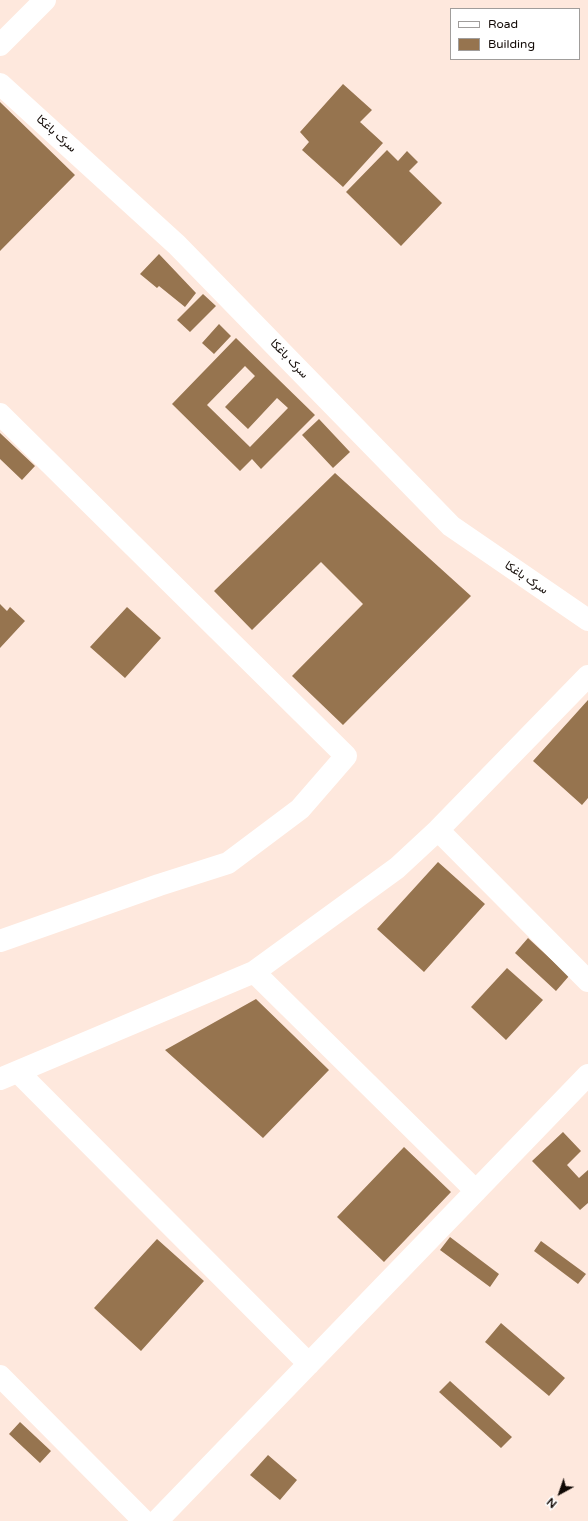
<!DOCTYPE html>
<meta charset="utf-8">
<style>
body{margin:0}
#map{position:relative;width:588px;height:1521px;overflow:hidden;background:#fee8dd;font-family:"Varela Round",sans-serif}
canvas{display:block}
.legend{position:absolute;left:450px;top:8px;width:130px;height:52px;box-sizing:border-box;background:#fff;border:1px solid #a09d9b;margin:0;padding:5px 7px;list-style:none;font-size:12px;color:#110905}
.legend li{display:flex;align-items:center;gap:8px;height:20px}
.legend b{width:20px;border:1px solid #a09d9b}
.north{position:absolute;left:540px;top:1473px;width:40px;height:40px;-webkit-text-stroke:3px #fff;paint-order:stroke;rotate:220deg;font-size:11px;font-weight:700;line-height:16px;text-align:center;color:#110905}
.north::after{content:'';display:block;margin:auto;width:14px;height:18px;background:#110905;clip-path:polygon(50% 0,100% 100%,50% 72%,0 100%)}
</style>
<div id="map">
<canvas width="588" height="1521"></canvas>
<ul class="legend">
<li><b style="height:5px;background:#fff"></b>Road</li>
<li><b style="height:11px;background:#96744f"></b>Building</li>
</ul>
<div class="north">N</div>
</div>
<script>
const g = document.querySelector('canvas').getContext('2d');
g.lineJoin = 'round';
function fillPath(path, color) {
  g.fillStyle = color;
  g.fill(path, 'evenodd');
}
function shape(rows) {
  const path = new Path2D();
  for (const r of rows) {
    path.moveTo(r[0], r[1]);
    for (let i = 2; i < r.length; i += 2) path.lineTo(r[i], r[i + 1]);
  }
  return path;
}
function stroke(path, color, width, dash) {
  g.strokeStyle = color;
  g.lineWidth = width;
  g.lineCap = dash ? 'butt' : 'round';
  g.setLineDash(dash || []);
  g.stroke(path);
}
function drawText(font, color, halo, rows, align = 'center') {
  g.font = font + ' "Varela Round",Vazirmatn,sans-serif';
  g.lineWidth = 3.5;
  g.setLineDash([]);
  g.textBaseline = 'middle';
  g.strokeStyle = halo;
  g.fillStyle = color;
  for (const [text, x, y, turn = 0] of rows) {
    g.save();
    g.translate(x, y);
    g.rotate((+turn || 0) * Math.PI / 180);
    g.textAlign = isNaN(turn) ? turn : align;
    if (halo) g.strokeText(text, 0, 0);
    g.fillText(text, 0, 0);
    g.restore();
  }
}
const building = shape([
 [343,84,372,110,360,122,383,143,343,187,302,150,309,142,300,132],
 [0,102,75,175,0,251],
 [387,150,398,161,407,151,418,162,409,171,442,203,401,246,346,192],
 [159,254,196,293,185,307,159,286,157,288,140,274],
 [203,294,216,306,190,332,177,320],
 [219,324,231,336,214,354,202,343],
 [236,338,315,415,261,469,252,459,240,471,172,404],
 [245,366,255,376,225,407,248,429,277,398,288,408,250,447,207,405],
 [319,419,350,452,333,468,302,435],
 [0,433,35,466,22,480,0,459],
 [335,473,471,596,343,725,292,676,363,604,321,562,252,630,214,591],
 [0,604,7,611,10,607,25,621,0,648],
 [127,607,161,638,125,678,90,647],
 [588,700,588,798,582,805,533,761],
 [438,862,485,904,424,972,377,929],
 [528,938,569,976,556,991,515,953],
 [507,968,543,1000,506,1040,471,1007],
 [256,999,329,1070,263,1138,165,1050],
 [563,1132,581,1151,567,1165,579,1178,588,1170,588,1203,580,1210,532,1161],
 [404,1147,451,1192,384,1262,337,1217],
 [450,1237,499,1274,490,1287,440,1250],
 [157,1239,204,1281,141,1351,94,1308],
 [541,1241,586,1274,578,1284,534,1251],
 [501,1323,565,1378,549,1396,485,1342],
 [450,1381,512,1437,501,1448,439,1392],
 [20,1422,51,1451,40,1463,9,1434],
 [268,1455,297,1480,280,1500,250,1475]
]);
const street = shape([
 [0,45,45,0],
 [0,414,346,756,300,809,228,863,159,885,0,941],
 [438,830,588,981],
 [254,972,476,1191],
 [18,1072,309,1364],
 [0,1079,254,972,397,868,438,830,588,676],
 [0,1376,144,1521],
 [157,1521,588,1075]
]);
const secondary = shape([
 [0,84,177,245,451,526,588,620]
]);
const streetNames = [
 ["سرک باغکا",56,134,42],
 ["سرک باغکا",289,359,46],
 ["سرک باغکا",526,578,34]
];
fillPath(building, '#96744f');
stroke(street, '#fff', 22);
stroke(secondary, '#fff', 22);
drawText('12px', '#110905', '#fff', streetNames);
</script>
